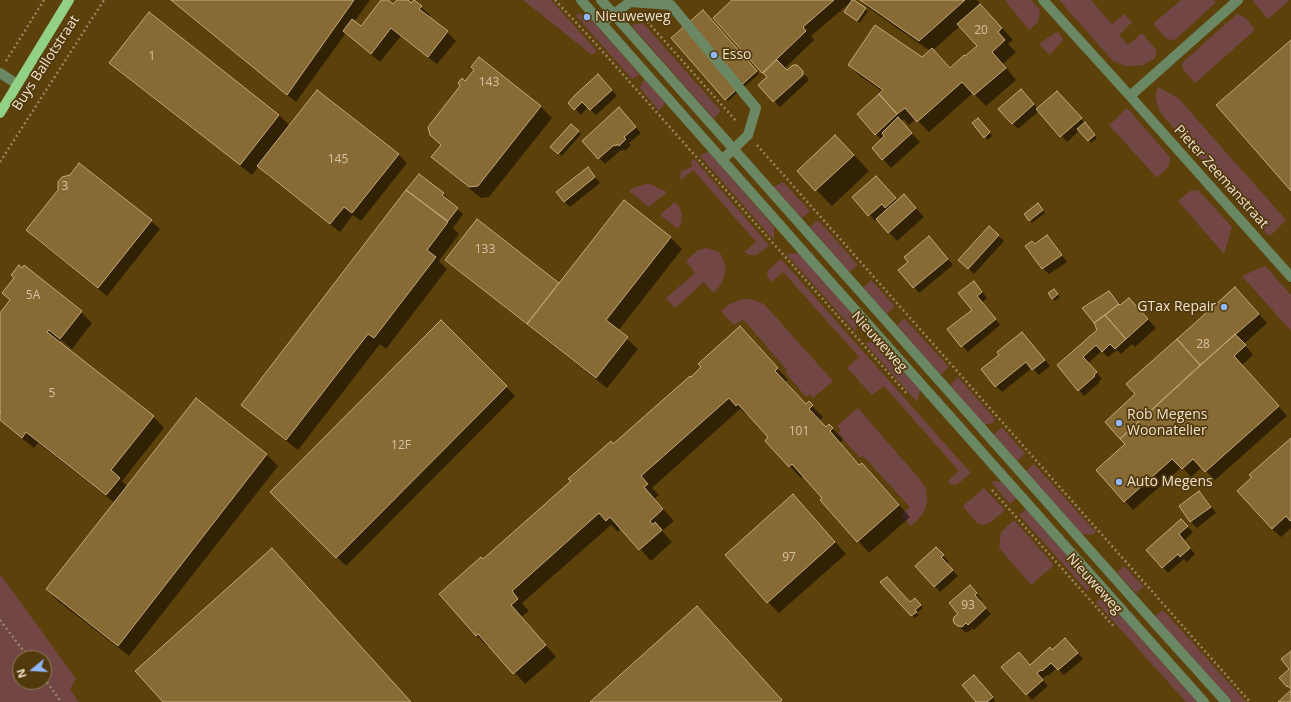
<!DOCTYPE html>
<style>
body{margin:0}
#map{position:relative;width:1291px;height:702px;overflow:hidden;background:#513a0d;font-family:"Open Sans",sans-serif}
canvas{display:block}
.north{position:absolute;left:12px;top:650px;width:40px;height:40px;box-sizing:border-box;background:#513a0d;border:1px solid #907d59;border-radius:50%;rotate:252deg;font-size:11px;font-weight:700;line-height:16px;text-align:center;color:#efe1cb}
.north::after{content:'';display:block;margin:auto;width:14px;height:18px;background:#8fb8fd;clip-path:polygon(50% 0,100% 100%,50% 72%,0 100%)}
</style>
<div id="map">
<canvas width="1291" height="702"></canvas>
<div class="north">N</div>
</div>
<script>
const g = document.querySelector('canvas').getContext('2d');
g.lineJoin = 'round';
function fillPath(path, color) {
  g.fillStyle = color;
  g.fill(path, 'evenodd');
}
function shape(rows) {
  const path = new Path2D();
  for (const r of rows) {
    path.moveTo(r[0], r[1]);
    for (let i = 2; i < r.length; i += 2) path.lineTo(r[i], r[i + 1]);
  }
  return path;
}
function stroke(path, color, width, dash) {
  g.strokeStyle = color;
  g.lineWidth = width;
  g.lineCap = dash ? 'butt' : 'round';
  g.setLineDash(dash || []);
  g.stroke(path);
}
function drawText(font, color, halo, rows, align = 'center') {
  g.font = font + ' "Open Sans",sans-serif';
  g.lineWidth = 3.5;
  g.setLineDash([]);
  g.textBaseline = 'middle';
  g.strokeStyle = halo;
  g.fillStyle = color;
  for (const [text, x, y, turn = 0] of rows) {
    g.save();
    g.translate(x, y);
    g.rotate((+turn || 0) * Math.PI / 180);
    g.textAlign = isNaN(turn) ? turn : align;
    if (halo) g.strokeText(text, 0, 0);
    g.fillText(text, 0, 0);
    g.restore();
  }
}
const built = shape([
 [0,0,1291,0,1291,702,18,702,0,677],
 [20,658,44,658,44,682,20,682]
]);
const green = shape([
 [523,0,551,0,597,51,592,55],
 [1005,0,1031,0,1040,10,1038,22,1029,30],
 [1059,0,1091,0,1112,24,1124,14,1132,22,1119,35,1128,45,1142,33,1156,50,1156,55,1154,59,1143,65,1135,66,1125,66,1113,61],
 [1181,0,1214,0,1216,2,1174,41,1166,38,1156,27,1154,23],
 [1252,0,1290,0,1268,19],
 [580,13,585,18,588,16,640,75,632,79,576,16],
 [1237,14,1246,18,1255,30,1195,83,1183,69,1182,66,1183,62],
 [643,23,721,111,714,119,631,25],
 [1058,32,1061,35,1063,40,1050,55,1039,44,1055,33],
 [644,79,665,103,659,111,640,88],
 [1158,87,1178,98,1286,220,1270,236,1266,233,1163,116,1159,110,1156,100,1156,93],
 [1127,108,1170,157,1169,166,1157,178,1109,125],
 [709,152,774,227,774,240,699,155],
 [694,159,769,245,757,255,749,255,744,252,756,242,693,170,681,180,680,176,681,171,692,167,691,162],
 [783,182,810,211,802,218,774,187],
 [648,183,667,192,649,207,628,190],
 [1198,190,1232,227,1224,254,1178,201,1190,191],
 [675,202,680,208,682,215,681,223,678,229,660,215],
 [818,220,858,265,849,272,810,227],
 [707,248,716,251,720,253,724,261,726,270,722,283,714,293,704,282,675,308,666,298,695,273,686,261,698,250],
 [799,253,857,320,856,332,786,254],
 [781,259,971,473,959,483,955,485,950,484,948,481,959,471,884,386,872,395,847,368,859,357,783,272,771,282,768,278,767,272,769,269],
 [1265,266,1291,295,1291,331,1242,276],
 [871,280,895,306,887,314,863,288],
 [742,299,750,299,764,304,833,381,813,398,810,394,806,397,785,372,787,370,743,319,734,325,721,311,730,304],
 [904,318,949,367,941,375,897,325],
 [875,341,920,390,917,402,865,343],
 [958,377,996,420,992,423,984,425,951,386,952,383],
 [858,408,917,476,926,488,927,501,924,512,917,521,911,526,901,515,910,507,863,456,860,458,838,433,841,430,837,426],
 [1002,427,1025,454,1017,461,994,434],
 [1034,464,1096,532,1092,535,1082,534,1026,471],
 [994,481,1002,482,1016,498,1010,504,991,482],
 [984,488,1005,510,991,522,982,525,976,522,963,506],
 [1026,509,1091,583,1088,592,1019,515],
 [1014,520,1054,565,1031,585,999,548,1001,532],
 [1124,566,1144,587,1136,593,1117,572],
 [0,574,76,679,70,689,79,702,0,702],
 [20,658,44,658,44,682,20,682],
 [1103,596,1140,638,1197,702,1186,702,1096,602],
 [1163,610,1246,702,1232,702,1155,616]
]);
const shadow = shape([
 [171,0,370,0,354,22,361,27,383,0,386,0,393,6,398,0,406,0,411,4,414,1,430,15,428,18,447,32,456,41,437,64,401,36,380,62,346,33,296,102],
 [734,0,852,0,868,11,860,23,848,14,852,1,811,36,814,40,784,69,787,71,796,66,808,78,808,81,780,107,759,85,768,78,714,18],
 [860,0,977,0,1013,40,1008,44,1016,52,1003,64,1016,80,986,106,973,93,929,132,916,119,909,125,904,119,901,122,920,142,891,168,883,159,882,140,876,134,883,92,860,76,849,65,922,58,930,51,867,7],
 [960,26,979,46,951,69,933,50],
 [706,14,759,74,728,101,726,99],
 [479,58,541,107,552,118,489,197,481,198,444,168,432,157,441,146,431,135,465,83,475,70],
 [111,62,279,115,290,126,398,154,407,163,361,221,353,215,340,232,267,175,259,166,252,175,122,74],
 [604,81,617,96,596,115,588,107,581,115,570,103],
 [1026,96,1038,109,1063,98,1097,138,1091,143,1080,130,1067,142,1039,111,1018,129,1000,109],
 [624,114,641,133,629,143,631,145,625,151,624,149,622,151,621,150,605,164,583,141],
 [981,122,992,136,988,140,985,137],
 [571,125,581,134,562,156,552,147],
 [851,152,869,171,832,206,798,171],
 [587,168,600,183,570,207,564,201],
 [882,183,898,201,912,204,924,217,897,241,877,219,875,221,854,197],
 [411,193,443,194,449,199,448,201,463,214,453,228,459,234,439,261,447,269,386,349,380,344,298,450,254,416,243,405],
 [624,201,671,238,682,249,618,331,638,349,607,388,455,268,447,260,478,221,559,285],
 [1040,207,1045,213,1032,223,1030,220],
 [151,221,160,229,107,296,36,239,27,230],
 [989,227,1004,241,974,274,960,260],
 [929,237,953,265,919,293,914,287,910,262],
 [1052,242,1067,262,1049,274,1043,269,1027,246],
 [974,282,987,298,982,302,1000,325,968,352,948,330,973,310],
 [1235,288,1267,323,1244,344,1253,355,1242,365,1287,416,1215,480,1202,467,1191,477,1182,467,1133,510,1125,501,1126,444,1106,422,1137,394],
 [1056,292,1060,297,1055,301,1053,298],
 [1109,292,1122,305,1138,308,1156,328,1135,347,1132,344,1121,354,1117,350,1108,357,1102,351,1088,363,1102,379,1099,381,1100,382,1084,396,1058,365,1098,330,1095,322],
 [3,293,81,312,92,323,72,349,61,340,59,342,153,416,164,428,122,481,128,487,196,399,267,455,278,466,129,656,58,601,47,589,115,503,38,443,34,448,10,429,0,419,1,414,0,413,0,314,10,301],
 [441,322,515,396,346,566,271,492],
 [740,327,788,380,786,382,806,405,809,403,823,417,820,420,826,428,829,425,841,437,843,440,840,443,860,466,862,464,873,476,910,517,869,553,821,500,824,498,803,476,801,478,766,441,769,438,749,415,748,416,740,409,652,488,659,495,654,499,674,521,662,531,672,542,651,561,621,528,618,532,611,525,522,603,529,611,521,617,556,657,525,684,490,645,488,647,477,636,440,594,483,560,613,445,691,378],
 [1027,339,1050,366,1039,375,1032,368,1002,392,996,386],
 [1291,439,1291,528,1281,537,1272,529],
 [1199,492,1205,498,1216,513,1197,528,1191,522,1180,506],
 [804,507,846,554,779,613,768,602],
 [1187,526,1193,532,1184,541,1195,554,1187,562,1184,559,1168,573,1147,550],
 [936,548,949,562,946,564,958,576,940,592,935,586],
 [882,582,910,604,915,600,923,608,917,613,919,615,915,618],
 [975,592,982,600,980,602,991,614,974,630,973,628,968,632,965,632,956,624,959,614],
 [1071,645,1083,659,1064,675,1057,668,1048,676,1047,675,1042,679,1048,686,1032,700,1027,694,1025,659,1031,666,1052,651],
 [976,679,995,700,993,702,977,702]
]);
const building = shape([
 [171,0,354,0,287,95,171,0],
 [381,0,388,0,393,4,397,0,408,0,411,3,414,0,422,6,419,9,448,31,428,57,391,28,371,54,343,31,352,19,361,26,381,0],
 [732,0,834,0,803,27,806,31,762,73,713,18,732,0],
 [852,0,854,0,866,8,857,21,844,12,852,0],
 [860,0,965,0,919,41,860,0],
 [980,4,1002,28,998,32,1005,40,992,52,1006,68,974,95,962,82,917,122,905,108,897,114,879,94,883,90,848,65,875,25,922,57,932,48,950,68,964,55,965,56,977,46,957,24,980,4],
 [703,10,757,71,725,100,671,38,703,10],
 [149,12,279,115,240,165,109,63,149,12],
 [1291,40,1291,191,1216,105,1291,40],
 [479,57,541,106,478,186,469,187,431,157,441,145,430,135,428,127,460,86,458,83,462,78,465,81,474,70,471,67,479,57],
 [777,60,787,70,793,65,797,65,803,71,803,75,773,102,758,85,767,77,763,73,777,60],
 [598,74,612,90,590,110,582,102,574,110,568,103,575,95,598,74],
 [1021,89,1034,104,1012,124,998,109,1021,89],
 [317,90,399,154,352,213,344,207,330,224,257,166,317,90],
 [1057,91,1082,118,1060,137,1036,109,1057,91],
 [879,94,897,114,875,135,857,114,879,94],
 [619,107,636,127,624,137,626,139,619,146,617,144,616,146,614,145,598,159,582,141,619,107],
 [898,117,912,133,882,160,872,148,884,136,882,133,898,117],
 [978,118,990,132,984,138,972,123,978,118],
 [1085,122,1095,135,1088,141,1077,129,1085,122],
 [571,124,579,131,558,154,550,147,571,124],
 [835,135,854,155,815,191,797,171,835,135],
 [79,163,152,220,98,288,26,230,58,190,58,182,62,177,70,175,79,163],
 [588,167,595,177,564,202,556,192,588,167],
 [419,174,444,193,442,195,458,208,448,221,406,190,419,174],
 [876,176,896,198,885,208,882,204,868,216,852,197,876,176],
 [406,190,448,222,427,250,436,257,374,338,368,334,286,440,241,405,406,190],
 [904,194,916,208,888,233,876,219,904,194],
 [624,200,671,237,606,320,628,337,596,378,527,324,624,200],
 [1038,203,1043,210,1029,221,1024,214,1038,203],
 [477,219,559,283,527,324,445,260,477,219],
 [989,226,999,235,968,269,958,260,989,226],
 [1047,235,1062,255,1042,269,1025,246,1032,241,1035,244,1047,235],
 [929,236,948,259,913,288,898,270,908,262,904,257,929,236],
 [19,265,22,268,24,265,82,311,60,339,49,330,47,332,154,416,111,470,120,478,106,495,26,432,22,438,0,420,0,414,1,412,0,412,0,313,10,300,2,293,14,278,11,275,19,265],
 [974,281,982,292,977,296,996,319,961,347,947,329,972,310,958,293,974,281],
 [1235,287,1259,314,1200,365,1177,339,1235,287],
 [1054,289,1058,294,1052,299,1048,293,1054,289],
 [1109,291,1119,304,1094,323,1082,308,1109,291],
 [1129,298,1148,319,1126,339,1105,315,1119,304,1120,305,1129,298],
 [1105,315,1126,339,1115,349,1110,344,1102,352,1096,345,1083,357,1097,372,1094,375,1095,376,1078,391,1057,365,1097,330,1094,323,1105,315],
 [441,320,507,386,336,558,270,492,441,320],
 [740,326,778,368,775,371,806,404,809,401,813,405,809,409,826,427,829,424,833,428,830,431,859,465,862,463,899,505,857,542,820,500,822,498,792,464,789,467,765,441,768,437,738,404,736,406,729,398,641,476,648,484,644,487,663,509,650,521,653,525,655,522,662,530,639,550,610,517,606,521,599,513,512,591,518,599,511,605,546,645,513,674,478,634,476,636,439,594,481,557,483,559,571,481,568,479,611,441,613,444,690,376,691,377,701,367,698,364,740,326],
 [1022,332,1045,360,1032,370,1026,362,995,387,981,369,999,355,997,352,1022,332],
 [1235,334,1246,345,1234,356,1279,406,1205,472,1193,459,1182,469,1172,459,1124,502,1096,470,1125,444,1120,439,1235,334],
 [1177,339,1200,365,1120,439,1105,422,1135,394,1126,384,1177,339],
 [196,398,267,454,118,646,46,589,196,398],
 [1291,438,1291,520,1290,521,1286,516,1272,529,1237,491,1252,477,1249,475,1291,438],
 [1199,491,1211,507,1190,522,1179,506,1199,491],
 [793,494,835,542,767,603,725,555,793,494],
 [1181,519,1188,526,1179,534,1190,548,1180,557,1178,554,1162,568,1146,550,1181,519],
 [936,547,944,555,941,557,953,570,934,587,915,566,936,547],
 [272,548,411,702,163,702,135,671,272,548],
 [887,577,910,602,915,598,921,605,915,610,917,612,911,616,880,582,887,577],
 [970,585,977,593,975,595,986,608,968,625,966,623,962,627,958,626,955,624,953,621,954,617,958,614,949,603,970,585],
 [697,606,782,700,780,702,590,702,697,606],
 [1065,638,1078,653,1058,670,1051,663,1042,671,1041,670,1037,673,1043,680,1026,695,1001,667,1019,652,1030,665,1050,647,1052,650,1065,638],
 [1291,651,1291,689,1288,686,1287,687,1279,678,1289,669,1281,659,1291,651],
 [974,675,993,697,987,702,976,702,962,685,974,675],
 [1291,690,1291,702,1278,702,1291,690]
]);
const path = shape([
 [555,0,595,43,908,395],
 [644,18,737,122],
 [6,61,44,0],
 [757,145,1250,702],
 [0,162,104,0],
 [992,490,1115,628],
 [0,620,29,658],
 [44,678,61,702]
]);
const minor = shape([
 [581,0,810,259,1204,702],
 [601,0,1143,610,1226,702],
 [1043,0,1130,96,1291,277],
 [602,23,630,2,671,5,756,108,748,135,722,160],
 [0,73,17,84],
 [1130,96,1238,0]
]);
const major = shape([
 [0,113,69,0]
]);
const markers = [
 [587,17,4,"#8fb8fd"],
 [714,55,4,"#8fb8fd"],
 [1224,307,4,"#8fb8fd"],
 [1119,423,4,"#8fb8fd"],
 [1119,482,4,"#8fb8fd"]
];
const numberNames = [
 ["20",981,31],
 ["1",152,57],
 ["143",489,83],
 ["145",338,160],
 ["3",65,187],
 ["133",485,250],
 ["5A",33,296],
 ["28",1203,345],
 ["5",52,394],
 ["101",799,432],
 ["12F",401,446],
 ["97",789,558],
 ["93",968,606]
];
const poiNames = [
 ["Nieuweweg",595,17],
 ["Esso",722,55],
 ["GTax Repair",1216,307,"right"],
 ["Rob Megens",1127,415],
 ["Woonatelier",1127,431],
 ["Auto Megens",1127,482]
];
const streetNames = [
 ["Buys Ballotstraat",46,63,-57],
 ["Pieter Zeemanstraat",1221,177,48],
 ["Nieuweweg",879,342,48],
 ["Nieuweweg",1094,584,48]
];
fillPath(built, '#5c410a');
fillPath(green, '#714645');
fillPath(shadow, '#0007');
fillPath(building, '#886a34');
stroke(building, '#c3a97d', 1);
stroke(path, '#988563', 2.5, [2, 3]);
stroke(minor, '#6b8864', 10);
stroke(major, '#93d186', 10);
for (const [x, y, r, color] of markers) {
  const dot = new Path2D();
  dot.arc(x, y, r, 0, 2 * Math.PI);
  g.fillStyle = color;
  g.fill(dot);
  stroke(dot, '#513a0d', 1.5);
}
drawText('12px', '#d5c3a5', null, numberNames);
drawText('14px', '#efe1cb', '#513a0d', poiNames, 'left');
drawText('14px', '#efe1cb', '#513a0d', streetNames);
</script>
